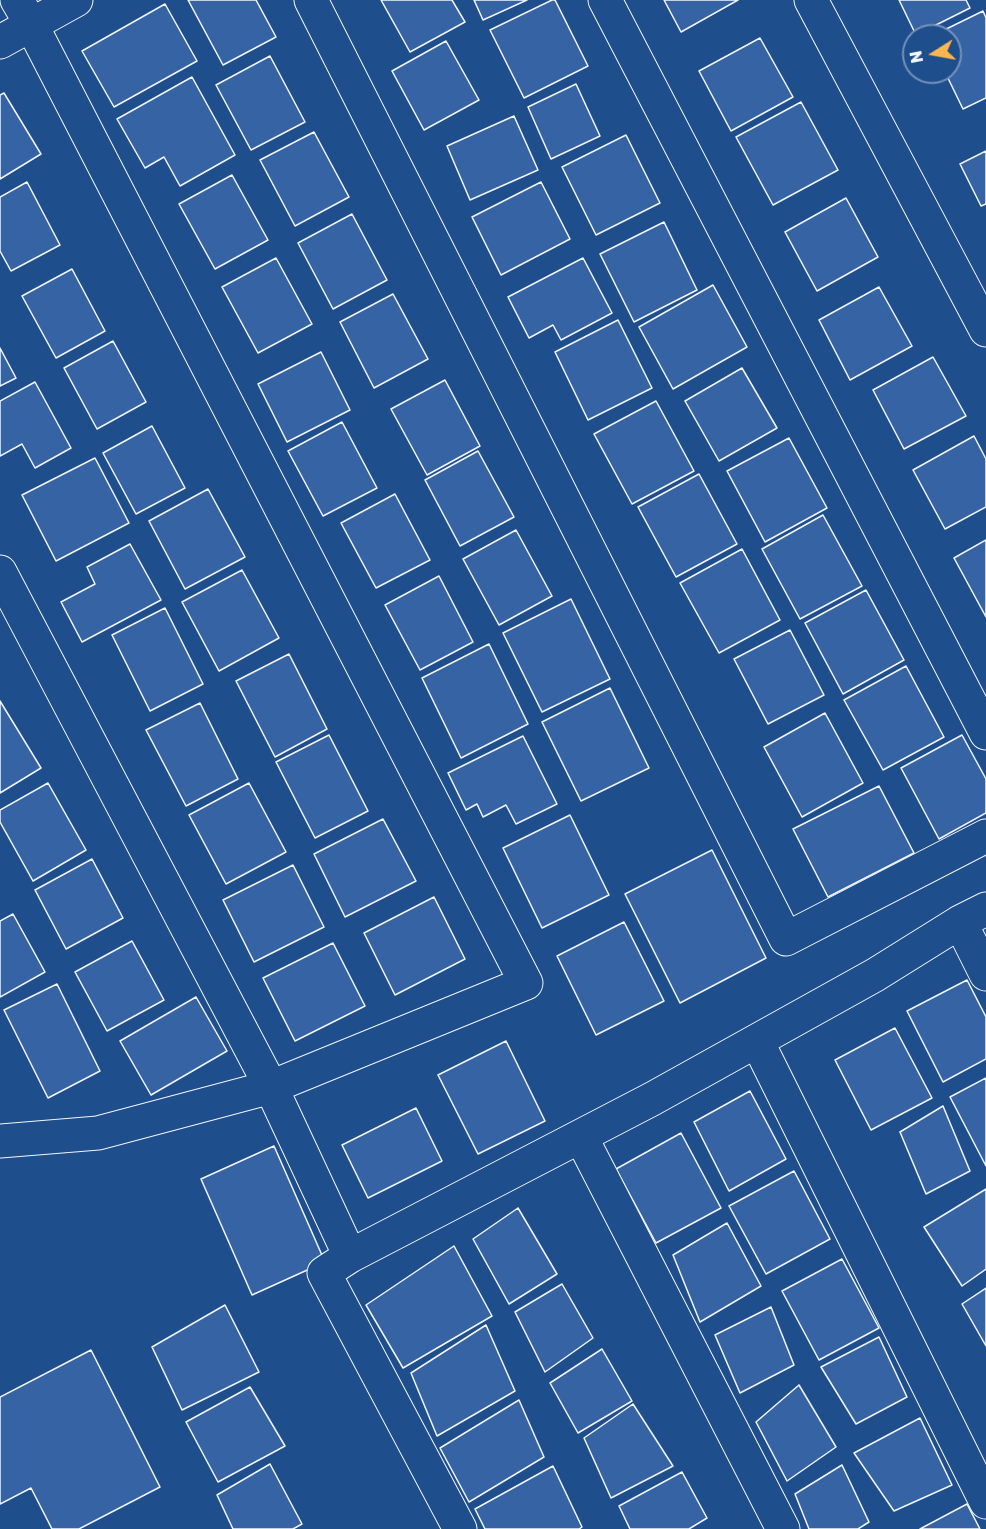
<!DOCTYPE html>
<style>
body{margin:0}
#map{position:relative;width:986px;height:1529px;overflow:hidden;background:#1f4e8c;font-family:"Golos Text",sans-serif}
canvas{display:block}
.north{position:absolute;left:902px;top:24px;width:60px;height:60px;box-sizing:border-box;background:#1f4e8c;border:2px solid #7391ba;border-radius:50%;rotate:259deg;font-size:16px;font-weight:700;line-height:24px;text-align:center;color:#f2f6ff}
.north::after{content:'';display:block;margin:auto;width:21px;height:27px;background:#ffb74d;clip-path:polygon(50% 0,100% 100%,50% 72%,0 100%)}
</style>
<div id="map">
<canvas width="986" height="1529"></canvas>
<div class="north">N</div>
</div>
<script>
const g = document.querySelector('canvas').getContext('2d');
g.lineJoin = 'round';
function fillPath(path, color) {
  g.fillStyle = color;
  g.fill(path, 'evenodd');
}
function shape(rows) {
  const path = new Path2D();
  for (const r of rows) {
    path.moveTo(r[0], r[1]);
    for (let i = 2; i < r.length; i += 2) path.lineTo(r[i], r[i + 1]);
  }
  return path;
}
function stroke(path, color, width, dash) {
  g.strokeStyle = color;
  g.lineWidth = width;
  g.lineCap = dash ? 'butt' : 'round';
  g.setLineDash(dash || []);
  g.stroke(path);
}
const building = shape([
 [188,0,256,0,276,37,223,65,188,0],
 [381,0,452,0,465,22,410,52,381,0],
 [474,0,527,0,483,20,474,0],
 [552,0,555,0,588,66,524,98,490,30,552,0],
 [664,0,738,0,681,32,664,0],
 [899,0,966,0,970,8,916,35,899,0],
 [165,4,197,61,114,107,82,51,165,4],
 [983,11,986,18,986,98,963,109,945,72,950,72,950,36,932,36,983,11],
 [760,38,793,97,731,131,699,71,760,38],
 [446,41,479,100,424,130,392,71,446,41],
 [270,56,305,122,251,150,216,85,270,56],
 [192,77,235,155,180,186,164,157,145,168,117,119,192,77],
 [576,84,600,136,551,159,528,107,576,84],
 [4,93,41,154,0,179,0,95,4,93],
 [801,102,838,170,773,205,736,137,801,102],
 [514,116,538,170,470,200,447,146,514,116],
 [314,132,349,197,295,226,260,160,314,132],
 [626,135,660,203,596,235,562,167,626,135],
 [986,151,986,204,981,206,960,164,986,151],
 [232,175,268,240,215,269,179,204,232,175],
 [27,182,60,245,11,271,0,251,0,197,27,182],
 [541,182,570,239,501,275,472,217,541,182],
 [846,198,878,257,817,291,785,232,846,198],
 [352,214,387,280,333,309,298,243,352,214],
 [664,222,697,290,634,322,600,254,664,222],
 [276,258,312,324,258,353,222,287,276,258],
 [583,258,612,313,561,340,553,325,529,338,508,297,583,258],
 [72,269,105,331,56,358,22,296,72,269],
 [713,285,747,347,673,389,639,327,713,285],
 [879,287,912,346,850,380,819,320,879,287],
 [393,294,428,359,374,388,340,322,393,294],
 [618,320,652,388,588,420,555,352,618,320],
 [113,341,146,402,97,429,64,368,113,341],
 [0,348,16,378,0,386,0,348],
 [321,352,350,410,287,442,258,384,321,352],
 [933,357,966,416,904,449,873,390,933,357],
 [742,368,777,428,719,461,685,401,742,368],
 [445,380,480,446,427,475,391,409,445,380],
 [35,382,71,448,35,468,22,444,0,456,0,401,35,382],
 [656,401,694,471,632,504,594,434,656,401],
 [342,422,377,488,323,516,288,451,342,422],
 [152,426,185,488,136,514,103,453,152,426],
 [974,436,986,459,986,507,945,529,913,470,974,436],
 [789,438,827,508,765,542,727,471,789,438],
 [478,451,514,517,460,546,425,480,478,451],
 [95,458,129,523,56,561,22,495,95,458],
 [699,474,737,544,676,577,638,507,699,474],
 [208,489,245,557,185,589,149,521,208,489],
 [395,494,430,560,376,588,341,523,395,494],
 [823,515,862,586,800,619,762,549,823,515],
 [516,530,552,596,499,625,463,559,516,530],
 [986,540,986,617,954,558,986,540],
 [130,544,161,600,82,642,61,602,95,584,87,567,130,544],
 [742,549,780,620,719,653,680,583,742,549],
 [242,570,279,638,219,671,182,602,242,570],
 [439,576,473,642,420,670,385,605,439,576],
 [866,590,904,660,843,694,805,623,866,590],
 [571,599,610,679,542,712,503,633,571,599],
 [165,608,203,684,150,711,112,635,165,608],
 [790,630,824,695,768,724,734,659,790,630],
 [489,644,528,724,461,758,422,678,489,644],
 [289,654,327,729,275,757,236,681,289,654],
 [906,666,944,737,883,770,844,700,906,666],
 [610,688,649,768,581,801,542,722,610,688],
 [0,701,41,768,0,793,0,701],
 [200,703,238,779,186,806,146,730,200,703],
 [825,713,863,783,802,817,764,747,825,713],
 [329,735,368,811,315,838,276,762,329,735],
 [962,735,986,779,986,813,939,839,901,768,962,735],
 [523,736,557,804,516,824,506,805,483,817,477,804,466,810,448,773,523,736],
 [48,783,86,850,33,881,0,822,0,810,48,783],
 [249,783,286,852,226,884,189,815,249,783],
 [879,786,914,853,828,897,793,829,879,786],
 [570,815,609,895,542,928,503,848,570,815],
 [383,819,416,881,345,917,314,854,383,819],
 [712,850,766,958,680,1003,625,894,712,850],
 [92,859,123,918,66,949,35,890,92,859],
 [293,865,324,927,254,962,223,900,293,865],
 [434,897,465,959,395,995,364,933,434,897],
 [13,914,45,972,0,997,0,921,13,914],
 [624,922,664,1001,596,1035,557,956,624,922],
 [132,941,164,1000,107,1031,75,972,132,941],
 [333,943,365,1006,295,1041,263,978,333,943],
 [967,980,986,1017,986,1059,943,1082,907,1011,967,980],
 [57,984,100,1071,48,1098,4,1010,57,984],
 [196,997,227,1051,151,1095,120,1041,196,997],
 [895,1028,932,1098,871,1130,835,1060,895,1028],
 [506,1041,545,1121,478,1154,438,1075,506,1041],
 [986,1078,986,1166,950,1097,986,1078],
 [750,1091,786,1159,729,1191,694,1122,750,1091],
 [943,1106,970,1171,926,1194,900,1132,943,1106],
 [416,1108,442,1161,368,1198,342,1145,416,1108],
 [681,1133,721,1208,656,1243,616,1169,681,1133],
 [274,1146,325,1262,252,1295,201,1179,274,1146],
 [794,1171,830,1239,766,1274,729,1206,794,1171],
 [986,1189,986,1269,962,1286,924,1227,986,1189],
 [518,1208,557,1274,509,1304,473,1239,518,1208],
 [727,1223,761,1286,700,1322,673,1255,727,1223],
 [454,1246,492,1316,403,1368,366,1305,454,1246],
 [842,1259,879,1328,819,1360,782,1291,842,1259],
 [562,1284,593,1338,545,1372,515,1312,562,1284],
 [986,1288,986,1346,962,1304,986,1288],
 [225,1305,259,1372,182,1410,152,1347,225,1305],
 [771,1307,794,1365,740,1393,715,1335,771,1307],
 [486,1325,515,1391,437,1436,411,1373,486,1325],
 [879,1337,907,1397,856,1424,821,1367,879,1337],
 [602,1349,632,1401,578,1433,550,1383,602,1349],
 [91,1350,160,1487,79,1529,52,1529,31,1488,0,1504,0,1397,91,1350],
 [799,1385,836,1447,787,1481,756,1422,799,1385],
 [250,1387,285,1446,218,1482,186,1422,250,1387],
 [519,1400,544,1457,469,1502,440,1448,519,1400],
 [633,1404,673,1466,611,1498,584,1438,633,1404],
 [920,1418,952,1485,894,1511,854,1453,920,1418],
 [270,1464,302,1524,293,1529,233,1529,217,1495,270,1464],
 [842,1465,869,1522,858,1529,809,1529,795,1494,842,1465],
 [553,1466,582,1527,579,1529,485,1529,475,1509,553,1466],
 [682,1472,707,1518,689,1529,630,1529,619,1506,682,1472],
 [967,1504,980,1529,920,1529,967,1504]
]);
const street = shape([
 [311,0,786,939,986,836],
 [605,0,986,733],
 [0,42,76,0],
 [0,572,271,1087,350,1256,652,1099,875,975,960,922,986,909],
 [960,922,986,974],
 [757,1041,986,1502],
 [581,1137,783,1529],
 [0,1141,98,1133,271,1087,526,983,31,24,17,0],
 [350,1256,324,1273,460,1529]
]);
const secondary = shape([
 [811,0,986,330]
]);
fillPath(building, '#3563a3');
stroke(building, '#f2f6ff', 1.5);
stroke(street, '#f2f6ff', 35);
stroke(secondary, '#f2f6ff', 35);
stroke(street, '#1f4e8c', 33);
stroke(secondary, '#1f4e8c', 33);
</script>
